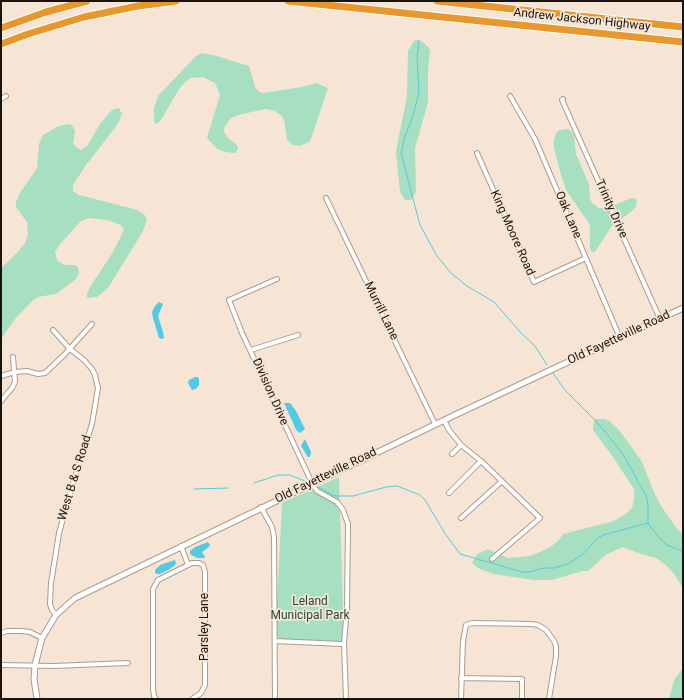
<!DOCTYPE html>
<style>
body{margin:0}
#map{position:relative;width:684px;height:700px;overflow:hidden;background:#f6e4d4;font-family:Roboto,sans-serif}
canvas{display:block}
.frame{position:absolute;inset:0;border:2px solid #1a140e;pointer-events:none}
</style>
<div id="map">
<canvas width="684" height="700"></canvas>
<div class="frame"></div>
</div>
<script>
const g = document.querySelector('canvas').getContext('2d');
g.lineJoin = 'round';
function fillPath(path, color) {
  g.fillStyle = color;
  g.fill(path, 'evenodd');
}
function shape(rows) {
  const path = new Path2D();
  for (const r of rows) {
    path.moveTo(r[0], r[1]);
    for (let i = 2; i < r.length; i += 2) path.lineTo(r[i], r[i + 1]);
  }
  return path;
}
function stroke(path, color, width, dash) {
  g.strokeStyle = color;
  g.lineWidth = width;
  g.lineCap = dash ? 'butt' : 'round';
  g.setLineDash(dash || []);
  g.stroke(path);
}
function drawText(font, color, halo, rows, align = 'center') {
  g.font = font + ' Roboto,sans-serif';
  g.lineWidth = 3.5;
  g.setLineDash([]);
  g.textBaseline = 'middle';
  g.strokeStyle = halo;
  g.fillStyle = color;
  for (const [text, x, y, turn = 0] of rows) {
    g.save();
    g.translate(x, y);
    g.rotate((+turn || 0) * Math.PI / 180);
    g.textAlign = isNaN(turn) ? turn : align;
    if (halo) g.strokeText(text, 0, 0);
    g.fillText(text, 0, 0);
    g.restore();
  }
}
const green = shape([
 [416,40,419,40,425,44,428,47,430,51,428,70,428,102,415,148,416,192,411,200,405,200,400,192,396,151,407,97,408,51,414,41],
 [202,53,217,56,249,66,255,87,258,91,263,93,302,87,316,83,328,88,311,139,309,142,299,146,292,145,287,139,284,120,282,116,275,111,266,109,242,114,231,118,224,128,224,132,229,139,236,144,238,148,237,151,235,153,225,152,217,149,207,138,220,95,215,83,203,77,191,78,185,82,179,89,161,120,157,124,154,122,154,108,158,96,196,56],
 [119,108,122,114,117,125,86,165,73,185,73,191,79,195,122,206,137,210,144,214,147,219,143,231,108,288,97,297,87,298,87,294,90,287,113,252,124,230,121,225,107,220,88,218,81,221,60,244,55,252,57,260,61,263,66,265,75,265,78,267,79,273,76,279,56,294,38,297,33,300,15,319,1,339,1,268,17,253,25,243,28,234,27,222,16,207,16,202,20,193,37,168,39,144,41,139,43,135,59,126,69,124,72,125,75,131,73,143,76,147,81,150,88,145,100,124,110,112,114,109],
 [568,129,571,131,574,135,576,154,589,184,590,199,592,203,599,208,608,208,631,198,637,199,636,206,632,211,611,227,595,252,592,252,590,248,590,225,566,190,562,178,554,148,554,141,556,133,559,130],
 [594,419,605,419,609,421,618,429,628,442,642,462,654,492,661,506,675,526,683,535,683,588,674,574,666,565,656,558,638,553,623,547,607,554,588,571,582,571,552,580,534,580,493,574,478,568,472,563,477,554,488,549,508,558,530,556,549,548,559,540,563,534,614,521,627,513,632,508,634,500,634,489,613,457,593,430],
 [339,477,344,643,275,641,282,503],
 [683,668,683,699,669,699,674,680]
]);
const water = shape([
 [159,302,163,304,158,316,163,332,164,338,162,339,159,338,153,318,152,312,155,306],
 [195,377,198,377,199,379,199,385,196,389,192,390,188,383,189,380],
 [284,403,289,403,291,404,296,411,305,429,300,433,296,430,294,425],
 [305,439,311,452,310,457,308,457,301,446],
 [208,542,210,545,209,547,202,552,205,557,204,558,197,558,190,554,190,551,195,547],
 [175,560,176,564,170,569,160,574,157,574,155,573,155,570,160,565]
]);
const stream = shape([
 [419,40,417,57,419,92,413,116,405,136,401,153,420,225,437,256,451,273,467,286,494,302,521,333,535,346,547,365],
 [553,373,564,389,597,422,623,454,647,498,648,507,648,523,649,525,660,539,667,545,683,551],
 [254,483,278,475,290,475,305,481],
 [316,486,335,496,353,496,386,487,397,486,420,495,425,500,446,535,460,554,522,572,530,572,543,568,554,568,568,564,583,554,597,539,603,535,648,523],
 [194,489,228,488]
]);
const minor = shape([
 [510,96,535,139,620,338],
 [1,99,6,96],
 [563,99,562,100,660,319],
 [477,153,534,282,586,258],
 [326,198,435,424],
 [277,279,229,300,242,333,312,483,317,491,337,502,343,510,348,524,347,608,344,643,346,699],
 [53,330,70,349,84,360,92,369,95,375,98,388,92,424,73,483,59,533,51,583,50,604,52,610,56,615],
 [251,350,298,335],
 [1,376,15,372,27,371,38,374,45,373,64,355,92,324],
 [1,401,12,388,15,382,13,357],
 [444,420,449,430,461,445,481,461,540,518,492,559],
 [452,454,461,445],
 [449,493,481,461],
 [261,507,272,527,274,537,275,699],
 [461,518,502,481],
 [181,546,188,565],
 [1,633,7,631,21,631,30,632,42,638],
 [275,641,342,644,344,643],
 [1,665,54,666,128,663],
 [461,678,522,679,522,699],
 [156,699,154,696,153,689,153,589,158,580,192,563,199,563,203,565,205,572,205,685,201,693,192,699],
 [461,699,463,641,466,625,472,623,532,624,538,625,546,630,554,641,556,646,556,656,549,699]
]);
const tertiary = shape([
 [37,699,34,679,35,665,42,638,56,615,75,598,455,415,683,308]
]);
const motorway = shape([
 [288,1,683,42],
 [437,1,683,27],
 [1,28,46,12,87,1],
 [1,44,28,34,84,17,138,6,176,1]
]);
const streetNames = [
 ["Andrew Jackson Highway",582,20,6],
 ["Trinity Drive",611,209,66],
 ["Oak Lane",568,215,67],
 ["King Moore Road",512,233,66],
 ["Murrill Lane",381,311,64],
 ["Old Fayetteville Road",619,338,-25],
 ["Division Drive",270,392,66],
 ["Old Fayetteville Road",326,476,-26],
 ["West B & S Road",75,478,-73],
 ["Parsley Lane",205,627,-90]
];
const parkNames = [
 ["Leland",310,602],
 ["Municipal Park",310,616]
];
fillPath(green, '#a7dfc1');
fillPath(water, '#51cae5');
stroke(stream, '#51cae5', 1);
stroke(minor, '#ad9c8d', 6);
stroke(tertiary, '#ad9c8d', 7);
stroke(motorway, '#fff', 9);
stroke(minor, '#fff', 4);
stroke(tertiary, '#fff', 5);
stroke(motorway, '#e7972c', 7);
drawText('12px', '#1a140e', '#f6e4d4', streetNames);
drawText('12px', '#224b38', '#f6e4d4', parkNames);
</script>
